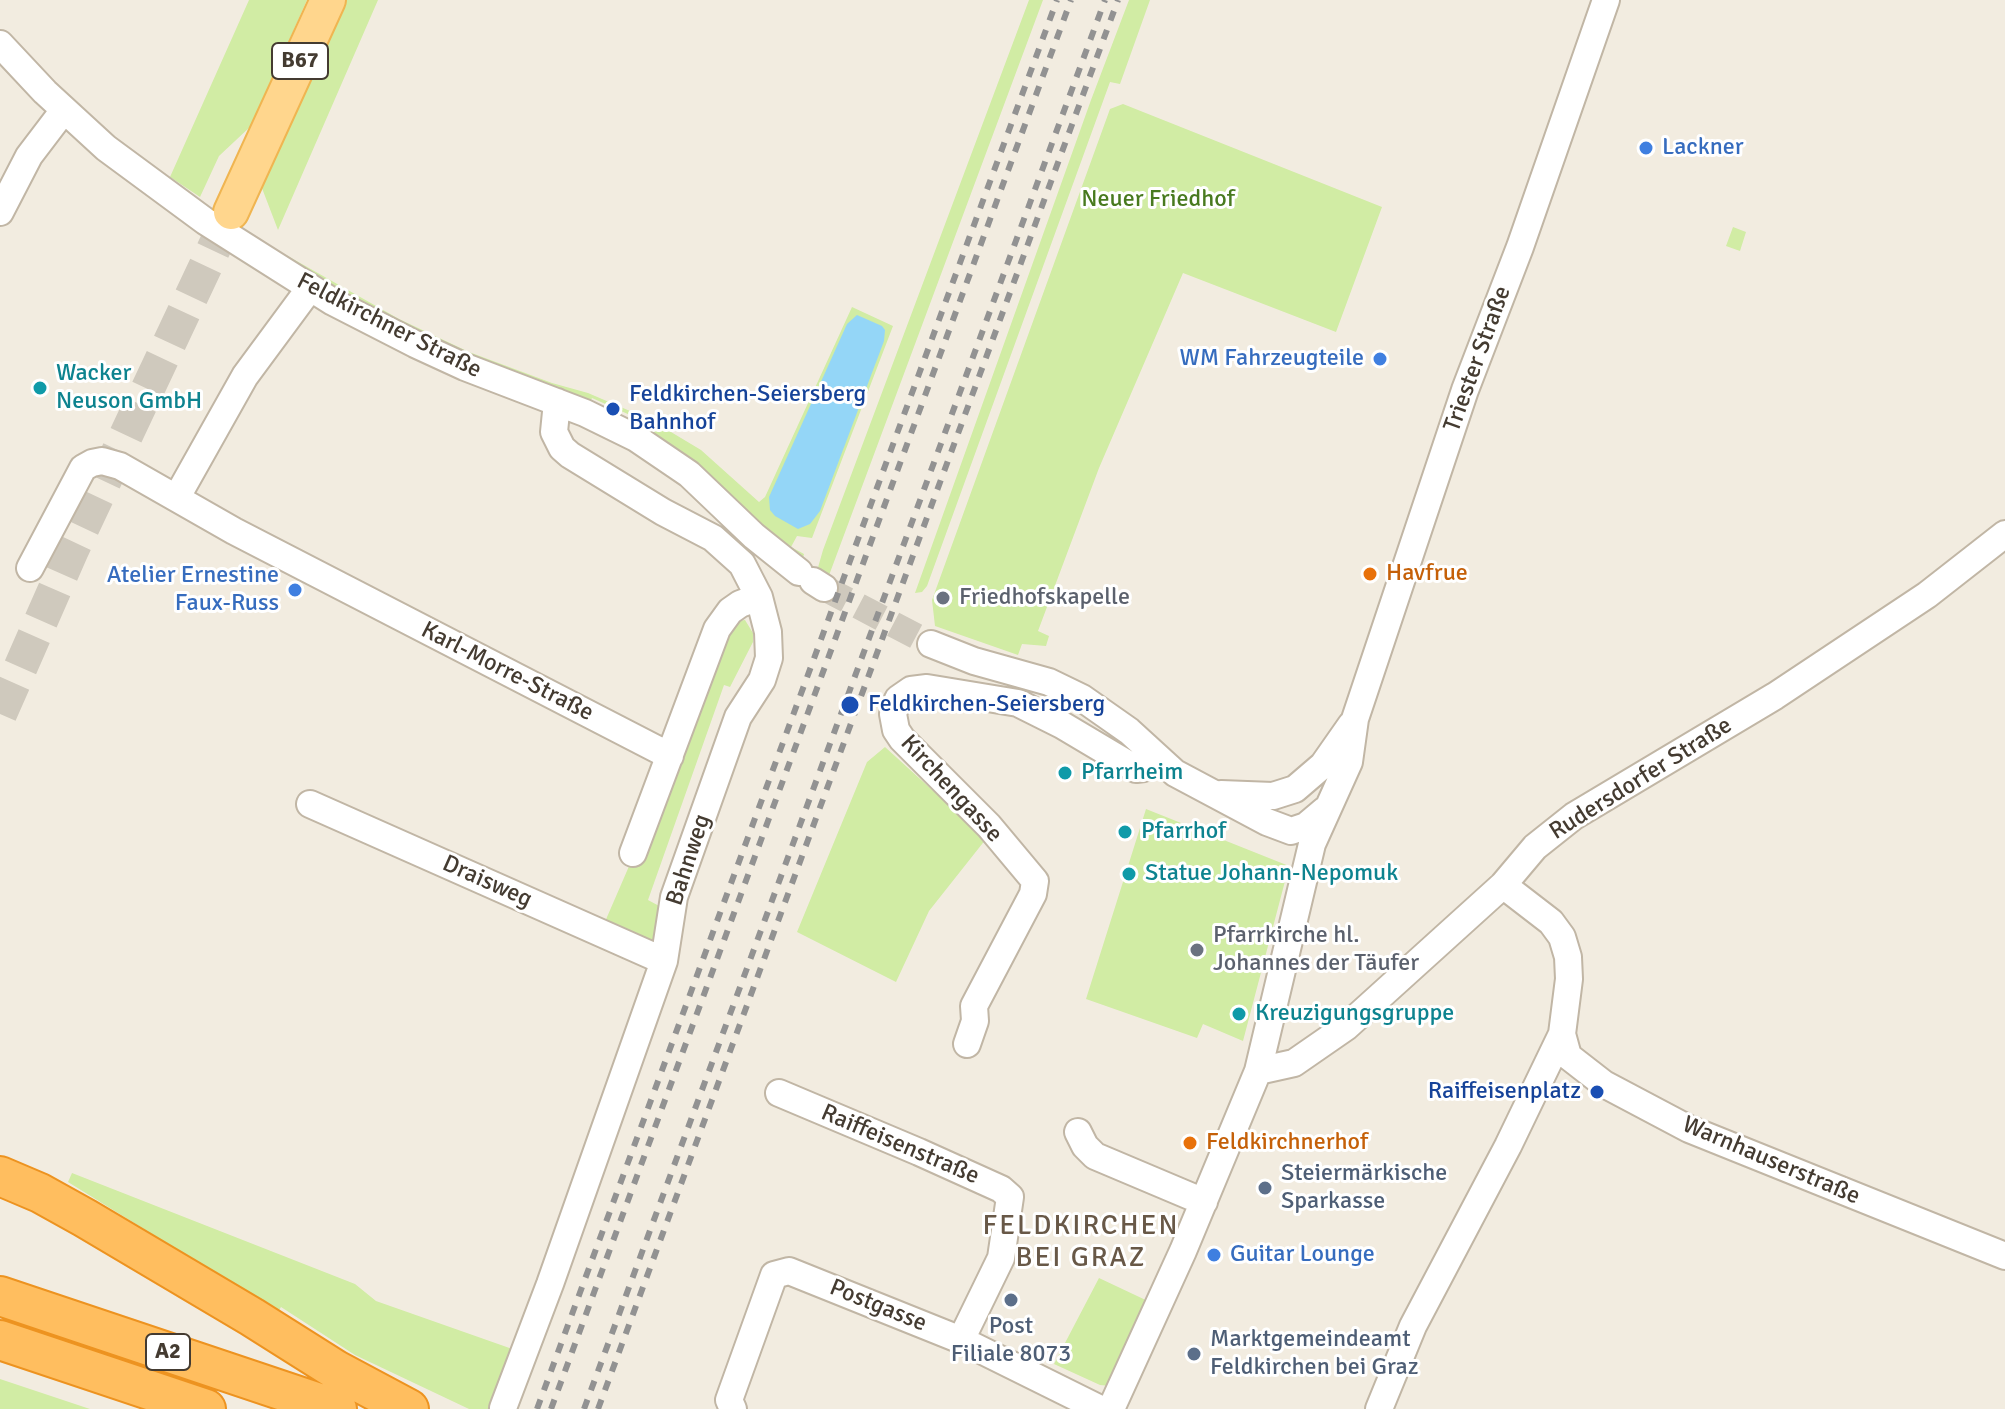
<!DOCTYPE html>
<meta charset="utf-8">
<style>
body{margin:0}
canvas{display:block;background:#f2ece0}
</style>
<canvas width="2005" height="1409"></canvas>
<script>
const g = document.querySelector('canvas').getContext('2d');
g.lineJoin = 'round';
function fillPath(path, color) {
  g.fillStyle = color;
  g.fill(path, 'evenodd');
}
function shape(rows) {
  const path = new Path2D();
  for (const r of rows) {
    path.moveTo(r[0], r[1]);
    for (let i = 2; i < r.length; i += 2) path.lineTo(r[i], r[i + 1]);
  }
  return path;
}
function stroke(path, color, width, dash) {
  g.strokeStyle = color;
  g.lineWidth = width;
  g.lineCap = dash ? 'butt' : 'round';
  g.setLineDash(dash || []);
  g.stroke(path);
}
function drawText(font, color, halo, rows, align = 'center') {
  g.font = font + ' Signika,sans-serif';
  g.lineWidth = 6;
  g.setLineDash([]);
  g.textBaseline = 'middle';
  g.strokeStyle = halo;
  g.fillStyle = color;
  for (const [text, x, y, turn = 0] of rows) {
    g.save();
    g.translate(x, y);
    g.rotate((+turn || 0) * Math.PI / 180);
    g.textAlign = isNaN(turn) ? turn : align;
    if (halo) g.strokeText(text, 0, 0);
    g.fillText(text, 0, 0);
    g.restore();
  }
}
const green = shape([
 [249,0,307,0,251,126,219,156,200,197,170,177],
 [345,0,378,0,278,230,260,183],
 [1029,0,1043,0,828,578,817,571,823,550],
 [1129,0,1150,0,1120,84,1110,82,927,586,922,592,915,593,1091,100],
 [1123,104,1382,207,1336,332,1183,273,1099,468,1038,631,1049,636,1046,646,1022,644,1018,655,935,626,932,600,1110,109],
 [1733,227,1746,232,1740,251,1726,246],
 [286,255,399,319,469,352,552,383,588,393,651,420,701,450,759,502,765,497,852,307,893,326,812,538,797,536,791,547,804,554,802,561,627,422,630,415,592,398,589,404,491,367,393,322,290,262],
 [745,620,753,633,753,642,730,687,724,685,648,900,661,907,658,938,649,943,604,924,675,760,720,637,737,621],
 [885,747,986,839,929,911,896,982,797,932,867,762],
 [1146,809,1289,866,1243,1041,1203,1024,1197,1038,1086,999],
 [72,1173,355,1284,376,1301,518,1351,496,1409,469,1409,355,1355,281,1307,278,1312,68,1182],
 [1099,1278,1152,1303,1110,1386,1100,1385,1054,1364],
 [0,1379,90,1409,0,1409]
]);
const water = shape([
 [857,315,882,326,885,330,884,341,820,511,810,524,798,529,775,516,770,510,769,497,847,324]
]);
const minorTunnel = shape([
 [824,588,931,644]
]);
const majorTunnel = shape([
 [0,714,72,550,231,212]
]);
const minor = shape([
 [0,44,45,92,106,148,205,221,333,302,415,344,465,367,585,413,636,438,689,474,754,536,799,572],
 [0,212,29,156,64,110],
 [177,497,245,376,310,288],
 [30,568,83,468,92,463,102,461,120,466,234,531,670,756],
 [813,581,824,588],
 [931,644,974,661,1049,682,1082,698,1129,731,1175,773,1267,822,1291,831,1306,826,1325,810],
 [1221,794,1273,796,1295,789,1323,765,1351,725],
 [310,804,664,961],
 [633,853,717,629,730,611,740,604,759,597],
 [1562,1034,1568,1056,1604,1084,1689,1129,2005,1256],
 [967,1044,975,1021,974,1006,1033,894,1035,881,989,826,902,739,896,730,893,714,898,699,911,690,927,688,1018,703,1062,725,1136,769,1144,768,1159,759],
 [1258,1071,1294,1063,1346,1027,1503,885,1535,847,1574,816,1775,696,1927,595,2005,534],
 [779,1093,919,1152,1001,1189,1010,1197,1001,1258,961,1340],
 [1078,1132,1085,1146,1095,1156,1204,1202],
 [503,1408,550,1284,664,961,674,897,738,717,762,680,769,658,768,632,759,597,742,564,713,538,663,512,570,455,562,448,554,432,557,402],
 [733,1409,729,1400,774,1275,789,1271,961,1340,1100,1409],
 [1111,1409,1183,1251,1258,1071,1312,844,1349,762,1355,719,1465,390,1520,247,1606,0],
 [1379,1409,1413,1326,1508,1146,1562,1034,1569,979,1568,957,1562,937,1551,922,1503,885]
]);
const major = shape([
 [231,212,328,0]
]);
const highway = shape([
 [0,1176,40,1193,85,1218,252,1317,336,1370,409,1409],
 [0,1296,337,1409],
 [0,1340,206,1409]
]);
const rail = shape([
 [537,1409,1057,0],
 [551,1409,1071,0],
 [584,1409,1105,0],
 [598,1409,1118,0]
]);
const markers = [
 [1646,148,8,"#3f7fe0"],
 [1380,359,8,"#3f7fe0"],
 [40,388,8,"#0f9aa8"],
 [613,409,8,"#1a4fb4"],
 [1370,574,8,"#e8710a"],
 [295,590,8,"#3f7fe0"],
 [943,598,8,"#6b7280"],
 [850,705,10,"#1a4fb4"],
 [1065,773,8,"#0f9aa8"],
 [1125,832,8,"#0f9aa8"],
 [1129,874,8,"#0f9aa8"],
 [1197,950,8,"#6b7280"],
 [1239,1014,8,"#0f9aa8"],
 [1597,1092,8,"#1a4fb4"],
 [1190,1143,8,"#e8710a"],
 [1265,1188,8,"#5c6f8a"],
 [1214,1255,8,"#3f7fe0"],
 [1011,1300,8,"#5c6f8a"],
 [1194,1354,8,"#5c6f8a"]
];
const shields = [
 [300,61,56],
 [168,1352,44]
];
const shieldNames = [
 ["B67",300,61],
 ["A2",168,1352]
];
const shopNames = [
 ["Lackner",1662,148],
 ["WM Fahrzeugteile",1364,359,"right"],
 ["Atelier Ernestine",279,576,"right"],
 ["Faux-Russ",279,604,"right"],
 ["Guitar Lounge",1230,1255]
];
const parkNames = [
 ["Neuer Friedhof",1158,200]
];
const streetNames = [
 ["Feldkirchner Straße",389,326,27],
 ["Triester Straße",1478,359,-70],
 ["Karl-Morre-Straße",507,672,27],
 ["Rudersdorfer Straße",1641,779,-32],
 ["Kirchengasse",951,789,47],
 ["Bahnweg",689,860,-72],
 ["Draisweg",487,882,24],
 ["Raiffeisenstraße",900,1145,23],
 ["Warnhauserstraße",1771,1161,23],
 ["Postgasse",878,1306,22]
];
const cultureNames = [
 ["Wacker",56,374],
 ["Neuson GmbH",56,402],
 ["Pfarrheim",1081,773],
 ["Pfarrhof",1141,832],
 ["Statue Johann-Nepomuk",1145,874],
 ["Kreuzigungsgruppe",1255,1014]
];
const transitNames = [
 ["Feldkirchen-Seiersberg",629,395],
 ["Bahnhof",629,423],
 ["Feldkirchen-Seiersberg",868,705],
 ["Raiffeisenplatz",1581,1092,"right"]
];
const foodNames = [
 ["Havfrue",1386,574],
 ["Feldkirchnerhof",1206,1143]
];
const worshipNames = [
 ["Friedhofskapelle",959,598],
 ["Pfarrkirche hl.",1213,936],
 ["Johannes der Täufer",1213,964]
];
const serviceNames = [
 ["Steiermärkische",1281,1174],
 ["Sparkasse",1281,1202],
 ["Post",1011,1327,"center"],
 ["Filiale 8073",1011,1355,"center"],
 ["Marktgemeindeamt",1210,1340],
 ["Feldkirchen bei Graz",1210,1368]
];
const quarterNames = [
 ["FELDKIRCHEN",1081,1227],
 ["BEI GRAZ",1081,1259]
];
fillPath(green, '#d1eca4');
fillPath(water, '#94d6f7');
stroke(minorTunnel, '#cfc9bd', 26, [26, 13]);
stroke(majorTunnel, '#cfc9bd', 34, [34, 17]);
stroke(minor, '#c1b6a5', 30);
stroke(major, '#f0b551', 38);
stroke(highway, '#ed9320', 42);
stroke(minor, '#fff', 26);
stroke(major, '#ffd68d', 34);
stroke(highway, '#ffbe5f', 38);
stroke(rail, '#929292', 6, [10, 10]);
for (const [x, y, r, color] of markers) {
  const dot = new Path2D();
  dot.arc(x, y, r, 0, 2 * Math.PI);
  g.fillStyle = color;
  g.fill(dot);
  stroke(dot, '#fff', 3);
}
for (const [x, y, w] of shields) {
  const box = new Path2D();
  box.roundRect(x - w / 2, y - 18, w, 36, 6);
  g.fillStyle = '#fff';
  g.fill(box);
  stroke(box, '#443b31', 2);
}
drawText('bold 22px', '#443b31', null, shieldNames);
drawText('24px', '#366cbe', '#fff', shopNames, 'left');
drawText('24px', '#487a1f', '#fff', parkNames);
drawText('24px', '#443b31', '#fff', streetNames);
drawText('24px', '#0d838f', '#fff', cultureNames, 'left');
drawText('24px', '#164399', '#fff', transitNames, 'left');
drawText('24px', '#c56008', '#fff', foodNames, 'left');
drawText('24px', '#5b616d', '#fff', worshipNames, 'left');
drawText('24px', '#4e5e75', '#fff', serviceNames, 'left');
g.letterSpacing = '2px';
drawText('28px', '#685847', '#fff', quarterNames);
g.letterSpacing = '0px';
</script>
